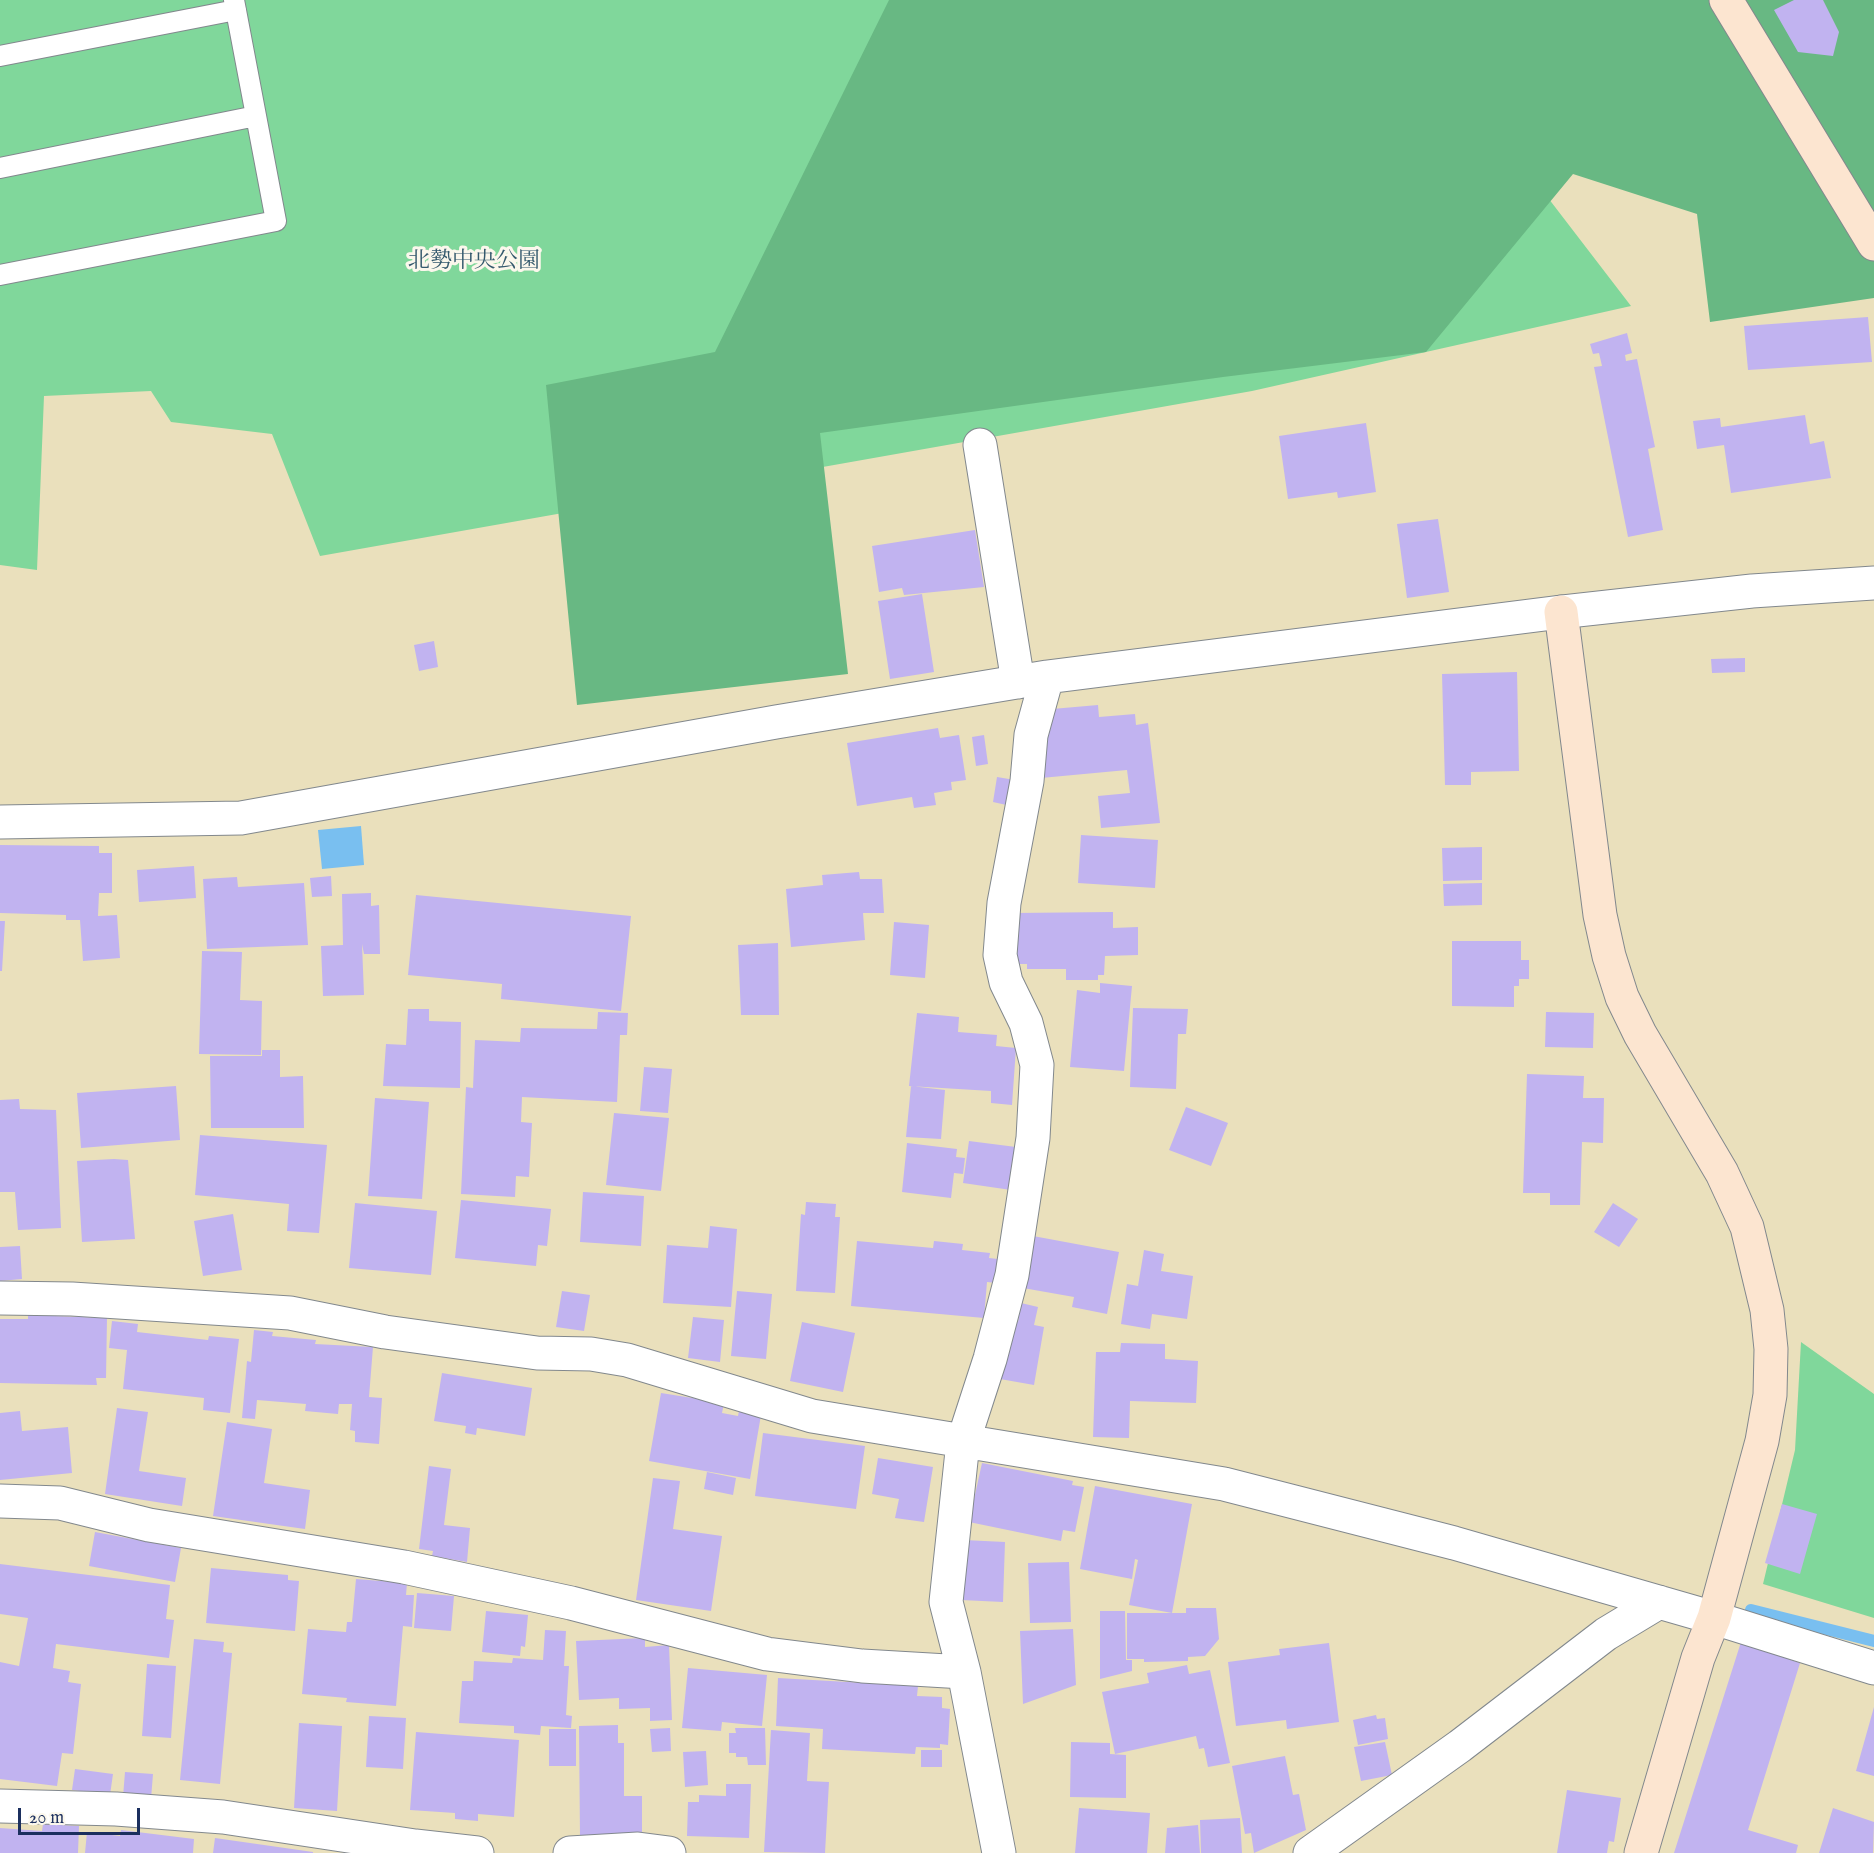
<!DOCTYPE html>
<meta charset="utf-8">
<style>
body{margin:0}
#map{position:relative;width:1874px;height:1853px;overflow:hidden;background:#eae0bc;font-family:"IM FELL English",serif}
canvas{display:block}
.scale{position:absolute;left:18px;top:1808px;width:122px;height:27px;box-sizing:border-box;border:3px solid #1b2f5e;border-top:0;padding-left:8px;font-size:18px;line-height:21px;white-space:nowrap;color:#1b2f5e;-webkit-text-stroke:4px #fbf7ec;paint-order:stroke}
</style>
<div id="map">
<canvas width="1874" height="1853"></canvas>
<div class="scale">20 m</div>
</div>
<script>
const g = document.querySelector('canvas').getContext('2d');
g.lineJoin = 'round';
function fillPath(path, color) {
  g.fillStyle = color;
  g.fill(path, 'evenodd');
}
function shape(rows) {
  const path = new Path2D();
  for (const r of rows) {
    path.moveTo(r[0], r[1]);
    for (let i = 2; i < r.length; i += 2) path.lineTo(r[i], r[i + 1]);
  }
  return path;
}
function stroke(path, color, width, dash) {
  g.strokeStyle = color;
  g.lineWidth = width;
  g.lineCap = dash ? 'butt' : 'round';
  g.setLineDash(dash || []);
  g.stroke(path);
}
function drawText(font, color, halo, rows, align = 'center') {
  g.font = font + ' "IM FELL English","Noto Serif JP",serif';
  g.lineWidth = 6;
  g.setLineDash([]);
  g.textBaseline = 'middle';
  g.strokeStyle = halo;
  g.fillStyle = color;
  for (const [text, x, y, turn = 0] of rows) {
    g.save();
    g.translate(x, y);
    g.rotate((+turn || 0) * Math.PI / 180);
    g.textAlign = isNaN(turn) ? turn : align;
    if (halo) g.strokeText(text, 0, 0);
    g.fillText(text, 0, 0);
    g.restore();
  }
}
const green = shape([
 [0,0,1190,0,1519,160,1631,306,1252,391,320,556,272,434,171,422,151,391,44,396,37,570,0,565],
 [1801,1342,1874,1394,1874,1618,1763,1584,1795,1450]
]);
const forest = shape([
 [889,0,1874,0,1874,298,1710,322,1697,214,1573,174,1426,352,1223,377,820,433,848,674,577,705,546,385,715,352]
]);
const water = shape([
 [361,826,364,865,322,869,318,830]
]);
const stream = shape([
 [1751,1610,1874,1641]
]);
const building = shape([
 [1794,0,1823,0,1839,32,1833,56,1798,52,1774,10],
 [1868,317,1872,362,1748,370,1744,326],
 [1627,333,1632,353,1625,355,1626,361,1637,359,1655,447,1648,449,1663,530,1628,537,1594,367,1602,366,1599,353,1593,354,1590,344],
 [1805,415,1810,444,1824,441,1831,478,1731,493,1724,445,1697,449,1693,421,1720,418,1721,427],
 [1366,423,1376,492,1338,498,1337,492,1288,499,1279,436],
 [1438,519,1449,592,1407,598,1397,524],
 [975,530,984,587,904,595,902,588,879,592,872,546],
 [922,594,934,672,890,679,878,601],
 [434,641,438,667,419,671,414,645],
 [1745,658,1745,672,1712,673,1711,659],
 [1517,672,1519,771,1471,772,1471,785,1445,785,1442,674],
 [1098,705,1099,717,1135,714,1136,725,1148,723,1160,823,1101,828,1098,796,1130,793,1127,770,1041,778,1052,709],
 [938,728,940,738,959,735,966,780,951,782,952,790,934,793,936,805,914,808,912,797,857,806,847,743],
 [984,735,988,764,976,766,972,737],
 [997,777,1015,780,1011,806,993,802],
 [1081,835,1158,840,1155,888,1078,883],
 [0,845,99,846,99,853,112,853,112,893,99,893,98,916,117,915,120,958,83,961,80,920,66,920,66,915,0,913],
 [1482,847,1482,880,1443,881,1442,848],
 [194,866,196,898,139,902,137,870],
 [859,872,860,879,882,879,884,913,863,913,865,940,791,947,786,889,823,885,822,875],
 [331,876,332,896,312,897,310,878],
 [237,877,238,887,304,883,308,945,207,949,203,879],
 [1482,883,1482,905,1444,906,1443,884],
 [371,893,371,906,379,905,380,954,364,954,362,944,364,995,323,996,321,946,343,945,342,894],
 [416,895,631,916,621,1011,501,999,502,984,408,975],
 [1113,912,1113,928,1138,927,1138,955,1105,956,1104,975,1098,975,1098,980,1066,980,1066,969,1027,969,1027,964,1014,964,1014,913],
 [0,921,5,921,2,971,0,971],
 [894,922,929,925,925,978,890,975],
 [1452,941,1521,941,1521,960,1529,960,1529,979,1519,979,1519,986,1514,986,1514,1007,1452,1006],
 [778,943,779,1015,741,1015,738,945],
 [202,951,242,952,240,1000,262,1001,261,1055,199,1054],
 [1100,983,1132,986,1124,1071,1070,1067,1077,990,1100,993],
 [1133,1008,1188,1009,1186,1034,1178,1034,1176,1089,1130,1087],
 [408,1009,429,1009,429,1021,461,1022,460,1088,383,1086,386,1044,406,1045],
 [598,1012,628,1013,627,1035,620,1035,617,1102,522,1097,521,1122,532,1123,529,1177,516,1176,515,1197,461,1194,466,1087,473,1088,475,1040,520,1042,521,1028,597,1029],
 [1546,1012,1594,1013,1593,1048,1545,1047],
 [917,1013,959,1017,958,1032,997,1035,996,1046,1016,1048,1012,1105,991,1103,991,1091,909,1086],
 [262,1050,280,1050,280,1077,303,1076,304,1128,211,1128,210,1056,262,1056],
 [644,1067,672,1069,668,1113,640,1111],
 [1527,1074,1584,1076,1583,1098,1604,1098,1603,1143,1582,1142,1580,1205,1550,1205,1550,1193,1523,1193],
 [176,1086,180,1140,81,1148,77,1093],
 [911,1086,945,1090,941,1139,906,1137],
 [375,1098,429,1102,422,1199,368,1196],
 [19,1099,20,1109,56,1110,61,1228,18,1230,15,1192,0,1192,0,1100],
 [1186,1107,1228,1123,1211,1166,1169,1150],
 [614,1113,669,1118,661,1191,606,1185],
 [200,1135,327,1145,319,1233,287,1231,289,1204,195,1195],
 [969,1141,1016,1147,1011,1190,963,1183],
 [907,1143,957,1149,956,1157,965,1158,963,1174,954,1173,951,1198,902,1192],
 [114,1159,128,1160,135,1239,82,1242,77,1161],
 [583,1192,644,1196,641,1246,580,1242],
 [461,1200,551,1209,547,1246,538,1245,536,1266,455,1258],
 [806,1202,836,1204,835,1217,840,1217,835,1293,796,1291,801,1214,805,1215],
 [355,1203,437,1211,431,1275,349,1268],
 [1613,1203,1638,1219,1619,1247,1594,1232],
 [233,1214,242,1270,203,1276,194,1221],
 [710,1226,737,1229,731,1307,663,1303,667,1245,708,1248],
 [1033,1236,1119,1252,1107,1314,1072,1307,1074,1297,1023,1288],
 [857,1241,933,1248,934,1241,963,1244,962,1250,990,1253,989,1258,998,1259,996,1283,987,1282,984,1318,851,1306],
 [20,1246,22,1279,0,1281,0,1247],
 [1144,1250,1164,1254,1161,1271,1193,1276,1187,1319,1152,1314,1150,1329,1121,1324,1127,1284,1138,1286],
 [562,1291,590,1295,584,1331,556,1327],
 [737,1291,772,1294,766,1359,731,1356],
 [1021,1303,1038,1307,1034,1325,1044,1327,1034,1385,1000,1379,1012,1320,1018,1322],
 [28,1315,107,1318,106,1378,96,1378,97,1385,0,1383,0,1319,28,1319],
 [693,1317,724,1320,720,1362,688,1358],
 [112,1321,138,1324,137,1332,208,1340,209,1336,239,1339,230,1413,203,1410,204,1398,123,1389,127,1350,109,1348],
 [802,1322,855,1333,843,1392,790,1381],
 [254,1330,273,1332,272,1336,316,1340,315,1344,373,1347,369,1397,382,1398,379,1444,355,1442,355,1431,350,1430,352,1404,339,1404,338,1414,305,1411,306,1404,257,1400,255,1419,242,1418,247,1361,251,1362],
 [1121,1343,1165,1344,1165,1359,1198,1361,1196,1403,1130,1401,1129,1438,1093,1437,1096,1352,1120,1352],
 [442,1373,532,1388,525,1436,477,1428,476,1435,465,1433,466,1426,434,1421],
 [661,1393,724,1403,722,1413,738,1416,739,1411,761,1415,750,1479,649,1461],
 [117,1408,148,1412,139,1471,186,1478,182,1506,105,1494],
 [20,1411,22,1431,68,1427,72,1473,0,1480,0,1413],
 [227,1422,272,1429,264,1483,310,1490,305,1529,213,1516],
 [763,1433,865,1446,856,1509,755,1496],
 [878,1458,933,1467,924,1522,895,1518,899,1499,872,1494],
 [982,1463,1073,1481,1072,1485,1084,1487,1075,1532,1063,1530,1061,1541,969,1522],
 [429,1466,451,1469,444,1525,470,1528,467,1562,432,1556,433,1551,419,1549],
 [707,1472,736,1478,733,1495,704,1489],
 [653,1478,680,1481,673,1529,722,1536,711,1611,636,1600],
 [1095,1486,1192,1504,1172,1613,1186,1613,1186,1608,1216,1608,1219,1639,1205,1656,1188,1657,1188,1661,1144,1662,1144,1659,1127,1659,1127,1613,1172,1613,1129,1605,1138,1560,1135,1559,1132,1579,1080,1569],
 [1782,1504,1817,1514,1800,1574,1765,1563],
 [95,1532,181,1548,175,1582,89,1566],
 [964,1540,1005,1542,1003,1602,961,1600],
 [1069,1562,1071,1622,1030,1623,1028,1563],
 [0,1564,170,1585,166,1619,174,1620,169,1658,56,1644,53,1668,70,1671,68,1682,81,1684,73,1754,62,1753,57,1786,0,1779,0,1662,19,1666,28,1618,0,1614],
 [211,1568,288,1575,288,1580,299,1581,295,1631,206,1623],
 [356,1579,407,1583,406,1595,414,1595,412,1627,403,1626,396,1706,346,1702,347,1698,302,1694,308,1629,346,1632,347,1622,352,1622],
 [417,1593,454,1596,451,1631,414,1628],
 [486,1611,528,1615,525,1647,521,1646,520,1656,482,1652],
 [1100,1611,1125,1611,1126,1660,1132,1660,1132,1671,1100,1679],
 [1073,1629,1076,1685,1023,1704,1020,1631],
 [545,1630,566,1631,564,1666,569,1666,566,1715,572,1716,571,1728,541,1726,540,1735,514,1733,514,1726,459,1723,462,1681,473,1681,474,1661,512,1663,513,1658,543,1660],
 [645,1638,645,1647,669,1645,672,1720,650,1721,650,1708,619,1709,619,1698,579,1700,576,1641],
 [194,1639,224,1642,223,1652,232,1653,220,1784,180,1780],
 [1741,1642,1800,1663,1748,1830,1798,1845,1796,1853,1674,1853],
 [1329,1643,1339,1722,1287,1729,1286,1720,1236,1726,1228,1662,1280,1655,1279,1649],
 [147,1664,176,1666,171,1738,142,1736],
 [1187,1665,1189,1674,1210,1670,1230,1763,1208,1767,1204,1748,1199,1749,1196,1736,1115,1754,1102,1692,1149,1683,1147,1673],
 [688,1668,767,1675,762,1726,722,1722,721,1731,682,1728],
 [778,1678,918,1686,917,1696,942,1697,942,1708,950,1709,948,1745,940,1744,940,1748,916,1747,915,1754,822,1749,823,1729,776,1726],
 [1874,1707,1874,1776,1856,1771],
 [1376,1715,1377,1719,1385,1718,1388,1739,1358,1745,1353,1720],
 [369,1716,406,1718,403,1769,366,1767],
 [299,1723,342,1726,337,1811,294,1808],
 [618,1725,618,1743,624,1743,624,1796,642,1796,642,1837,580,1838,579,1726],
 [670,1728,671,1751,652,1752,650,1729],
 [735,1728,765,1728,766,1765,748,1765,747,1757,736,1757,736,1753,729,1753,729,1733,736,1733],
 [549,1729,576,1729,576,1766,549,1766],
 [771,1730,810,1733,807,1781,829,1782,825,1853,764,1852],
 [416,1732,519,1740,514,1817,478,1814,478,1821,455,1819,455,1813,410,1810],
 [1071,1742,1110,1743,1110,1754,1126,1755,1126,1798,1070,1797],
 [1385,1742,1392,1775,1361,1781,1354,1747],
 [921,1750,942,1750,942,1767,921,1767],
 [706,1751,708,1785,685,1787,683,1752],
 [1285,1756,1293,1795,1299,1794,1306,1830,1254,1853,1251,1833,1245,1834,1232,1766],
 [75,1769,113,1774,110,1795,72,1790],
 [125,1772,153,1774,151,1799,123,1797],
 [726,1784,751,1784,749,1838,687,1836,688,1802,699,1802,699,1795,726,1796],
 [1567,1790,1621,1798,1614,1842,1609,1841,1607,1853,1557,1853],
 [1079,1808,1150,1813,1147,1853,1075,1853],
 [1833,1808,1874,1822,1873,1853,1819,1853],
 [1240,1818,1242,1853,1201,1853,1200,1820],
 [43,1824,79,1826,78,1853,0,1853,0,1828,42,1831],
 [1198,1825,1200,1853,1165,1853,1167,1828],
 [121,1830,194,1839,193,1853,85,1853,87,1832,120,1836],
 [215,1838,313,1852,313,1853,213,1853]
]);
const lane = shape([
 [0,56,236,10],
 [0,168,256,116],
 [0,275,276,221,234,0]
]);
const street = shape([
 [980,445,1018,682],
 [0,822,241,818,776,722,1047,677,1561,612,1752,591,1874,583],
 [0,1298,72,1299,290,1313,385,1332,537,1353,591,1354,627,1360,812,1416,1224,1484,1454,1543,1714,1618,1874,1668],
 [0,1501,60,1503,149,1525,404,1567,571,1603,767,1654,862,1666,964,1672],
 [0,1806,116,1809,223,1817,415,1846,477,1853],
 [570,1853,638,1849,669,1853],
 [999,1853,964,1672,946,1602,963,1442,990,1359,1012,1275,1033,1138,1037,1065,1026,1023,1006,982,1000,955,1004,903,1027,781,1031,735,1047,677],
 [1310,1853,1460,1746,1606,1634,1659,1602]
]);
const secondary = shape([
 [1726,0,1874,244],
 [1561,612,1600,915,1609,956,1622,997,1640,1034,1722,1173,1747,1227,1767,1310,1771,1349,1770,1395,1762,1441,1714,1618,1698,1658,1641,1853]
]);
const parkNames = [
 ["北勢中央公園",474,262]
];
fillPath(green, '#80d79b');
fillPath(forest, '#68b883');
fillPath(water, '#79bff0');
stroke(stream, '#79bff0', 12);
fillPath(building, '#c1b3f0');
stroke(lane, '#82888d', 22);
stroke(street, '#82888d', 35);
stroke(secondary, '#82888d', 35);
stroke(lane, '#fff', 20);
stroke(street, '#fff', 33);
stroke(secondary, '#fce5d0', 33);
drawText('22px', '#34596d', '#fbf7ec', parkNames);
</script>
